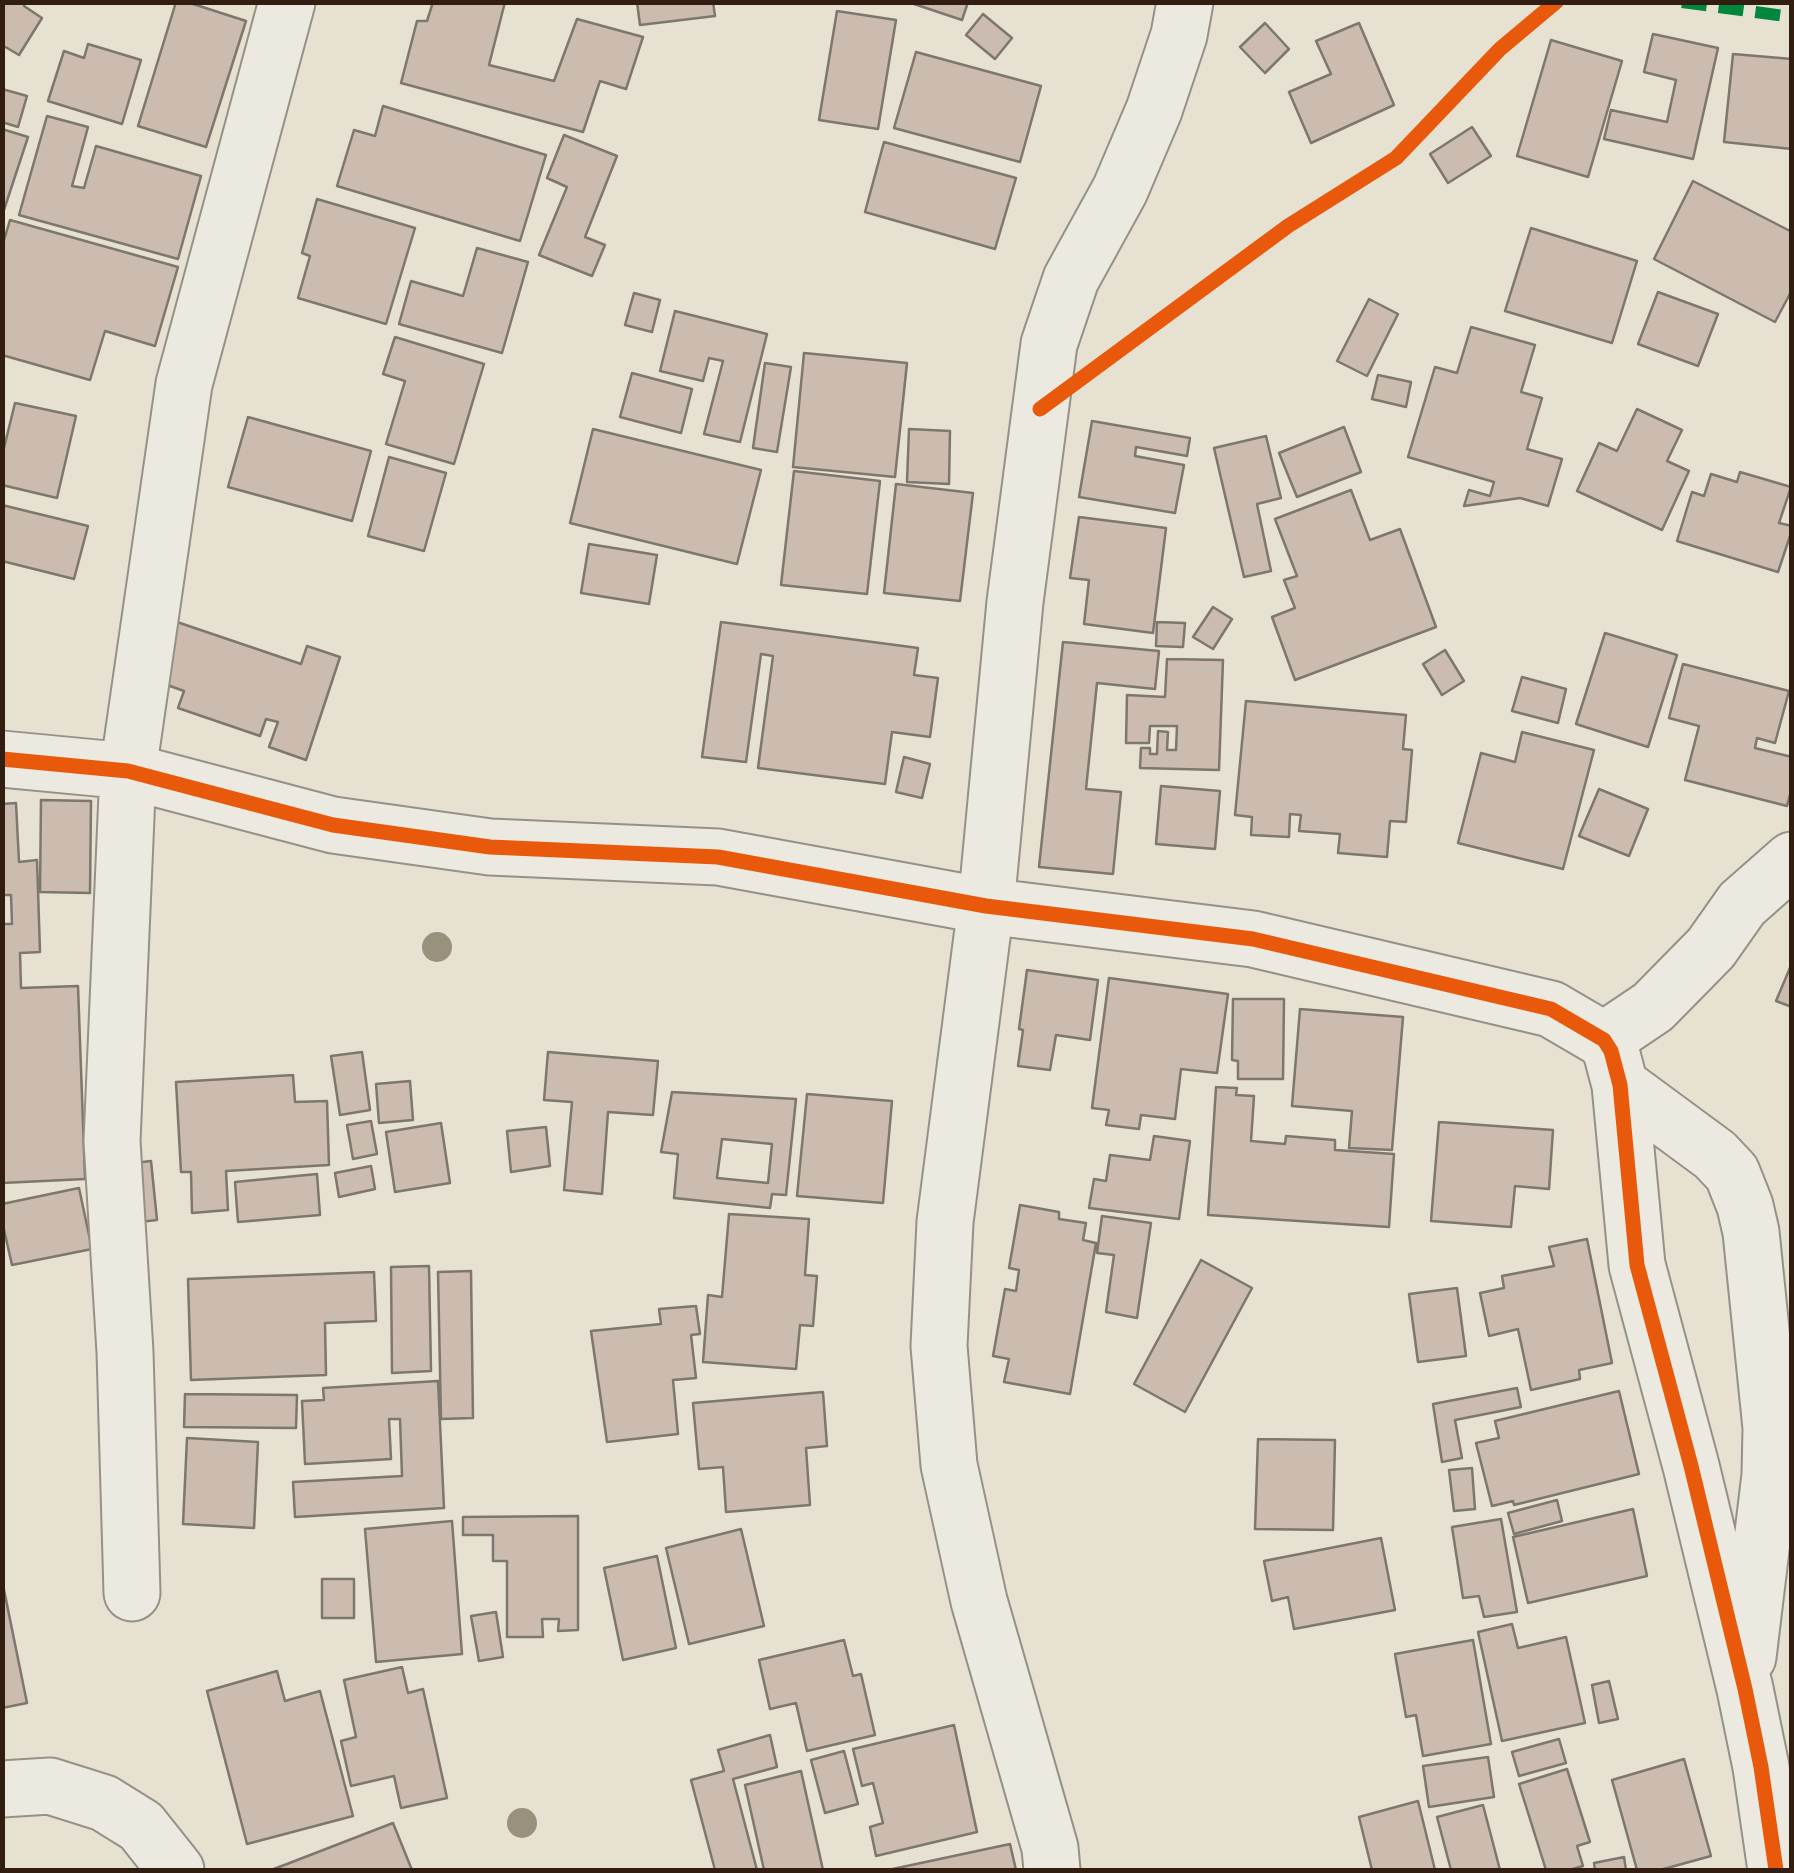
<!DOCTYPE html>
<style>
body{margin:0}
#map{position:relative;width:1794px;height:1873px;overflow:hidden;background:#e6e1d1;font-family:Vollkorn,serif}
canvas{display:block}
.frame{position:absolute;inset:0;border:5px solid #311e11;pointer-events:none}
</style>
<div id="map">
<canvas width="1794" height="1873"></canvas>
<div class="frame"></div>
</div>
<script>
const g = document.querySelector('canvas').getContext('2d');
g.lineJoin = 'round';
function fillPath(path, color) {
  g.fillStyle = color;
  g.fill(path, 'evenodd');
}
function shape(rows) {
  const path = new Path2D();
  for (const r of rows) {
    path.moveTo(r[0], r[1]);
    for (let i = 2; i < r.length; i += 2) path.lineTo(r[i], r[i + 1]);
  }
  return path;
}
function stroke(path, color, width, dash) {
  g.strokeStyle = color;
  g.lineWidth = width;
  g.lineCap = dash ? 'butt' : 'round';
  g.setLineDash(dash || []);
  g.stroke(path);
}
const building = shape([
 [2,2,26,2,24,6,42,18,19,55,2,45,2,2],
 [176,2,187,2,246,21,206,147,138,126,176,2],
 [433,2,505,2,489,65,554,81,577,19,643,37,626,89,600,81,583,132,401,83,417,21,427,21,433,2],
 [637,2,713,2,715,16,640,25,637,2],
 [908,2,968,2,962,20,908,2],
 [837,11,896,20,878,129,819,120,837,11],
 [983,14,1012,38,995,59,966,35,983,14],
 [1265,23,1289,49,1265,73,1240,47,1265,23],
 [1359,23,1394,105,1311,143,1289,92,1331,74,1316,41,1359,23],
 [1653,34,1718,48,1693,159,1604,139,1611,110,1667,122,1676,80,1644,72,1653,34],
 [1551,40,1622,61,1588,177,1517,156,1551,40],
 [88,44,141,60,122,124,48,101,64,51,84,58,88,44],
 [916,52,1041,86,1020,162,894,128,916,52],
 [1733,54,1792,59,1792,149,1724,142,1733,54],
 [2,89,27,96,18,127,2,122,2,89],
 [383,106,546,155,520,241,337,186,354,130,375,136,383,106],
 [47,116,88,127,72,186,84,188,96,146,201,176,178,259,19,215,47,116],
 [1472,127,1491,156,1448,183,1430,154,1472,127],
 [2,129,28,137,2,216,2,129],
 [564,135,617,156,585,237,605,245,592,276,539,255,567,187,547,178,564,135],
 [884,142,1016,178,995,249,865,212,884,142],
 [1693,181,1792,232,1792,290,1775,322,1654,259,1693,181],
 [317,199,415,228,386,324,298,298,310,256,302,253,317,199],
 [10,220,178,267,155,346,105,331,90,380,2,355,2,247,10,220],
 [1531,228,1637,261,1612,343,1505,311,1531,228],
 [477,248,528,262,502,353,399,324,411,281,463,296,477,248],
 [1658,292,1718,314,1698,366,1638,344,1658,292],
 [634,293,660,300,652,332,625,325,634,293],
 [1369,299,1398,314,1367,376,1337,361,1369,299],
 [675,311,767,334,740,442,704,434,723,361,709,358,703,381,660,371,675,311],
 [1471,327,1535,345,1521,392,1542,398,1527,449,1562,459,1548,506,1520,498,1464,506,1469,490,1490,496,1494,482,1408,457,1435,367,1457,373,1471,327],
 [395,337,484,364,454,464,386,444,405,381,383,374,395,337],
 [804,353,907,363,895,477,793,467,804,353],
 [765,363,791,367,777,452,753,448,765,363],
 [632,373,692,389,681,433,620,417,632,373],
 [1378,375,1411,382,1406,407,1372,399,1378,375],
 [15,403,76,416,57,498,2,485,2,456,15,403],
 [1637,409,1682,430,1667,461,1689,471,1662,530,1577,491,1599,443,1617,451,1637,409],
 [248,417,371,451,352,521,228,487,248,417],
 [1092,421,1190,438,1187,456,1136,447,1135,456,1184,465,1175,513,1079,497,1092,421],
 [1344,427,1361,472,1297,497,1279,453,1344,427],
 [593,429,761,470,737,564,570,523,593,429],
 [909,429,950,431,949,484,907,482,909,429],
 [1266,436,1281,498,1257,504,1271,571,1244,577,1214,448,1266,436],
 [389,457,446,473,424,551,368,536,389,457],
 [794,471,880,481,867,594,781,585,794,471],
 [1740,472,1791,487,1779,523,1792,526,1792,530,1778,572,1677,541,1692,492,1704,496,1711,474,1737,482,1740,472],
 [896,484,973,493,960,601,884,593,896,484],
 [1351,490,1370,540,1400,529,1436,627,1295,680,1272,617,1295,608,1284,580,1297,576,1275,519,1351,490],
 [2,505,88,526,74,579,2,561,2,505],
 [1079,517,1166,528,1153,633,1084,624,1089,580,1070,578,1079,517],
 [589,544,657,555,649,604,581,593,589,544],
 [1213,607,1232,619,1213,649,1193,637,1213,607],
 [177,622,301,664,307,646,340,657,306,760,269,747,278,722,266,719,260,736,178,708,184,691,156,681,177,622],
 [721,622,918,648,914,675,938,678,930,737,892,732,885,784,758,768,773,656,761,654,746,762,702,757,721,622],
 [1157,622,1185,623,1183,647,1156,646,1157,622],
 [1605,633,1677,655,1648,747,1576,724,1605,633],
 [1063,642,1159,651,1155,689,1097,683,1086,789,1121,792,1113,874,1039,867,1063,642],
 [1445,650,1464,681,1442,695,1423,664,1445,650],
 [1167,659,1223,660,1219,770,1140,768,1141,748,1150,748,1150,754,1157,754,1158,731,1168,732,1167,750,1176,750,1177,726,1150,726,1149,743,1126,743,1127,695,1165,697,1167,659],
 [1683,664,1789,691,1775,743,1757,738,1755,748,1792,757,1792,787,1787,806,1685,780,1699,726,1669,718,1683,664],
 [1522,677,1566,689,1558,723,1512,711,1522,677],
 [1246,701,1406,715,1403,749,1412,750,1406,822,1390,821,1387,857,1338,853,1340,834,1299,831,1301,815,1290,814,1289,837,1251,835,1252,817,1235,815,1246,701],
 [1522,732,1594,750,1563,869,1458,843,1481,753,1515,762,1522,732],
 [904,757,930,764,922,798,896,792,904,757],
 [1161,786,1220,791,1215,849,1156,844,1161,786],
 [1599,789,1648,809,1629,856,1579,836,1599,789],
 [41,800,91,801,90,893,40,892,41,800],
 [16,803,19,862,37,860,40,952,20,953,21,988,78,986,85,1179,2,1183,2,924,12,924,11,895,2,895,2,804,16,803],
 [1792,963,1792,1007,1776,1001,1792,963],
 [1027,970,1098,980,1090,1040,1056,1035,1050,1070,1018,1066,1023,1030,1019,1029,1027,970],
 [1109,978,1228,994,1217,1073,1181,1069,1175,1119,1141,1115,1139,1129,1106,1125,1109,1110,1092,1108,1109,978],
 [1233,999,1284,999,1283,1079,1238,1079,1238,1061,1232,1060,1233,999],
 [1300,1009,1403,1017,1392,1150,1349,1148,1352,1111,1292,1106,1300,1009],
 [362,1052,370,1110,340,1115,331,1056,362,1052],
 [548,1052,658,1061,653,1115,608,1112,602,1194,564,1190,572,1102,544,1100,548,1052],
 [293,1075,295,1102,327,1101,329,1165,226,1171,228,1210,192,1213,191,1172,181,1172,176,1082,293,1075],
 [410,1081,413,1120,379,1123,376,1084,410,1081],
 [1216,1087,1237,1088,1236,1095,1254,1096,1251,1141,1285,1144,1286,1136,1335,1140,1335,1150,1394,1154,1389,1227,1208,1215,1216,1087],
 [672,1092,796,1099,786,1195,772,1194,770,1208,674,1198,678,1154,661,1152,672,1092],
 [722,1139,772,1144,768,1183,717,1178,722,1139],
 [807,1094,892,1101,883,1203,797,1196,807,1094],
 [371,1121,377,1154,353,1159,347,1125,371,1121],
 [1439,1122,1553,1130,1549,1189,1515,1186,1511,1227,1431,1221,1439,1122],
 [441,1123,450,1183,395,1192,386,1132,441,1123],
 [546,1127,550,1166,511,1172,507,1131,546,1127],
 [1154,1136,1190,1141,1179,1219,1089,1208,1094,1179,1106,1181,1110,1155,1150,1160,1154,1136],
 [151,1161,157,1220,131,1223,126,1164,151,1161],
 [371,1166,375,1189,339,1197,335,1173,371,1166],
 [317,1174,320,1215,238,1222,235,1182,317,1174],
 [79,1188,92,1249,12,1265,2,1221,2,1204,79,1188],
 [1020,1205,1059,1212,1059,1219,1086,1223,1083,1240,1096,1243,1070,1394,1004,1382,1009,1359,993,1356,1005,1289,1016,1291,1019,1270,1009,1268,1020,1205],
 [729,1214,809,1219,805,1275,817,1276,813,1326,800,1325,796,1369,703,1362,708,1295,722,1297,729,1214],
 [1102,1216,1151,1223,1137,1318,1106,1312,1114,1255,1097,1253,1102,1216],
 [1587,1239,1612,1363,1579,1370,1580,1379,1531,1390,1518,1329,1489,1336,1480,1293,1504,1288,1502,1276,1554,1266,1549,1247,1587,1239],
 [1201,1260,1252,1288,1185,1412,1134,1384,1201,1260],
 [429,1266,431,1371,392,1373,391,1267,429,1266],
 [471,1271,473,1418,441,1419,438,1272,471,1271],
 [374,1272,376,1321,325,1323,326,1375,191,1380,188,1279,374,1272],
 [1457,1288,1466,1356,1418,1362,1409,1294,1457,1288],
 [696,1306,700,1334,691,1335,696,1378,673,1380,678,1434,607,1442,591,1331,661,1324,659,1309,696,1306],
 [438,1381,444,1508,295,1517,293,1482,402,1476,400,1419,389,1419,391,1459,305,1464,302,1401,324,1400,323,1388,438,1381],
 [1517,1388,1521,1407,1455,1420,1462,1458,1442,1462,1433,1404,1517,1388],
 [1619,1391,1639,1474,1514,1505,1513,1501,1492,1506,1476,1443,1499,1438,1495,1421,1619,1391],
 [823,1392,827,1446,806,1448,810,1505,726,1512,723,1467,699,1469,693,1403,823,1392],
 [185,1394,297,1395,296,1428,184,1427,185,1394],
 [187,1438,258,1442,254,1528,183,1524,187,1438],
 [1258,1439,1335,1440,1333,1530,1255,1529,1258,1439],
 [1472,1468,1475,1509,1454,1511,1449,1470,1472,1468],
 [1557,1500,1562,1521,1514,1534,1508,1513,1557,1500],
 [1633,1509,1647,1576,1528,1603,1513,1537,1633,1509],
 [578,1516,578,1630,558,1631,559,1619,542,1619,543,1637,507,1637,507,1561,493,1561,493,1535,463,1535,463,1517,578,1516],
 [1501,1519,1517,1612,1484,1617,1479,1596,1463,1598,1452,1527,1501,1519],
 [452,1521,462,1654,376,1662,365,1529,452,1521],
 [741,1529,764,1626,689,1644,666,1548,741,1529],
 [1381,1538,1395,1610,1294,1629,1288,1597,1272,1601,1264,1561,1381,1538],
 [657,1556,676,1648,623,1660,604,1568,657,1556],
 [322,1579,354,1579,354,1618,322,1618,322,1579],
 [2,1580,27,1703,2,1708,2,1580],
 [496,1612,503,1657,479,1661,471,1616,496,1612],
 [1512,1624,1518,1648,1566,1637,1585,1723,1502,1741,1478,1632,1512,1624],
 [844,1640,853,1676,861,1674,875,1735,807,1751,796,1703,770,1709,759,1660,844,1640],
 [1473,1640,1491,1744,1423,1756,1416,1715,1406,1717,1395,1654,1473,1640],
 [402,1667,408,1693,423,1689,447,1798,401,1808,394,1776,351,1786,341,1741,356,1737,344,1680,402,1667],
 [277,1671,285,1701,320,1691,353,1816,247,1844,207,1691,277,1671],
 [1609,1681,1618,1719,1599,1723,1592,1685,1609,1681],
 [954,1725,977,1832,876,1856,870,1827,883,1823,873,1783,862,1786,853,1749,954,1725],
 [770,1735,777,1767,733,1779,757,1870,715,1870,691,1780,724,1771,718,1750,770,1735],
 [1559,1739,1566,1763,1519,1776,1512,1752,1559,1739],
 [844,1751,858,1804,825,1813,811,1760,844,1751],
 [1488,1757,1494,1797,1429,1807,1423,1766,1488,1757],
 [1684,1759,1711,1856,1660,1870,1637,1870,1612,1780,1684,1759],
 [1567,1769,1590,1842,1577,1846,1583,1866,1569,1870,1546,1870,1519,1784,1567,1769],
 [801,1771,823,1870,764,1870,745,1785,801,1771],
 [1418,1801,1435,1870,1372,1870,1359,1817,1418,1801],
 [1483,1805,1500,1870,1451,1870,1437,1817,1483,1805],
 [393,1823,412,1870,271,1870,287,1864,393,1823],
 [1010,1844,1016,1870,888,1870,1010,1844],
 [1624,1857,1626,1870,1595,1870,1594,1863,1624,1857]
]);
const minor = shape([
 [2,759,128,771,333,825,490,847,718,857,986,906,1253,939,1551,1009,1604,1040,1611,1051,1620,1085,1637,1265,1691,1466,1745,1689,1761,1767,1776,1870],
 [1604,1040,1653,1007,1711,948,1742,904,1792,860],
 [1620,1085,1715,1155,1732,1173,1745,1206,1751,1232,1771,1428,1770,1475,1748,1657],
 [132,1593,125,1352,112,1141,128,771,184,384,287,2],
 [2,1789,50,1786,104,1803,141,1826,176,1870],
 [1052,1870,1050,1848,979,1601,949,1465,939,1346,945,1222,986,906,1015,602,1049,344,1071,279,1120,190,1154,110,1179,35,1185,2]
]);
const quiet = shape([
 [1682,2,1792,17]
]);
const cycleway = shape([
 [1040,409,1288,226,1396,158,1500,49,1556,2],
 [2,759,128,771,333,825,490,847,718,857,986,906,1253,939,1551,1009,1604,1040,1611,1051,1620,1085,1637,1265,1691,1466,1745,1689,1761,1767,1776,1870]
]);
const trees = [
 [437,947],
 [522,1823]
];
fillPath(building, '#ccbcb0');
stroke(building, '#7d776d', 2.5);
stroke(minor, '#969187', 59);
stroke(minor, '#ece9e0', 55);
stroke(quiet, '#00873e', 12, [25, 12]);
stroke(cycleway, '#e8590c', 15);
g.fillStyle = '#98917e';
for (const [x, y] of trees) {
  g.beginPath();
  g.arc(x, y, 15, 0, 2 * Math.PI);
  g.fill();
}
</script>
